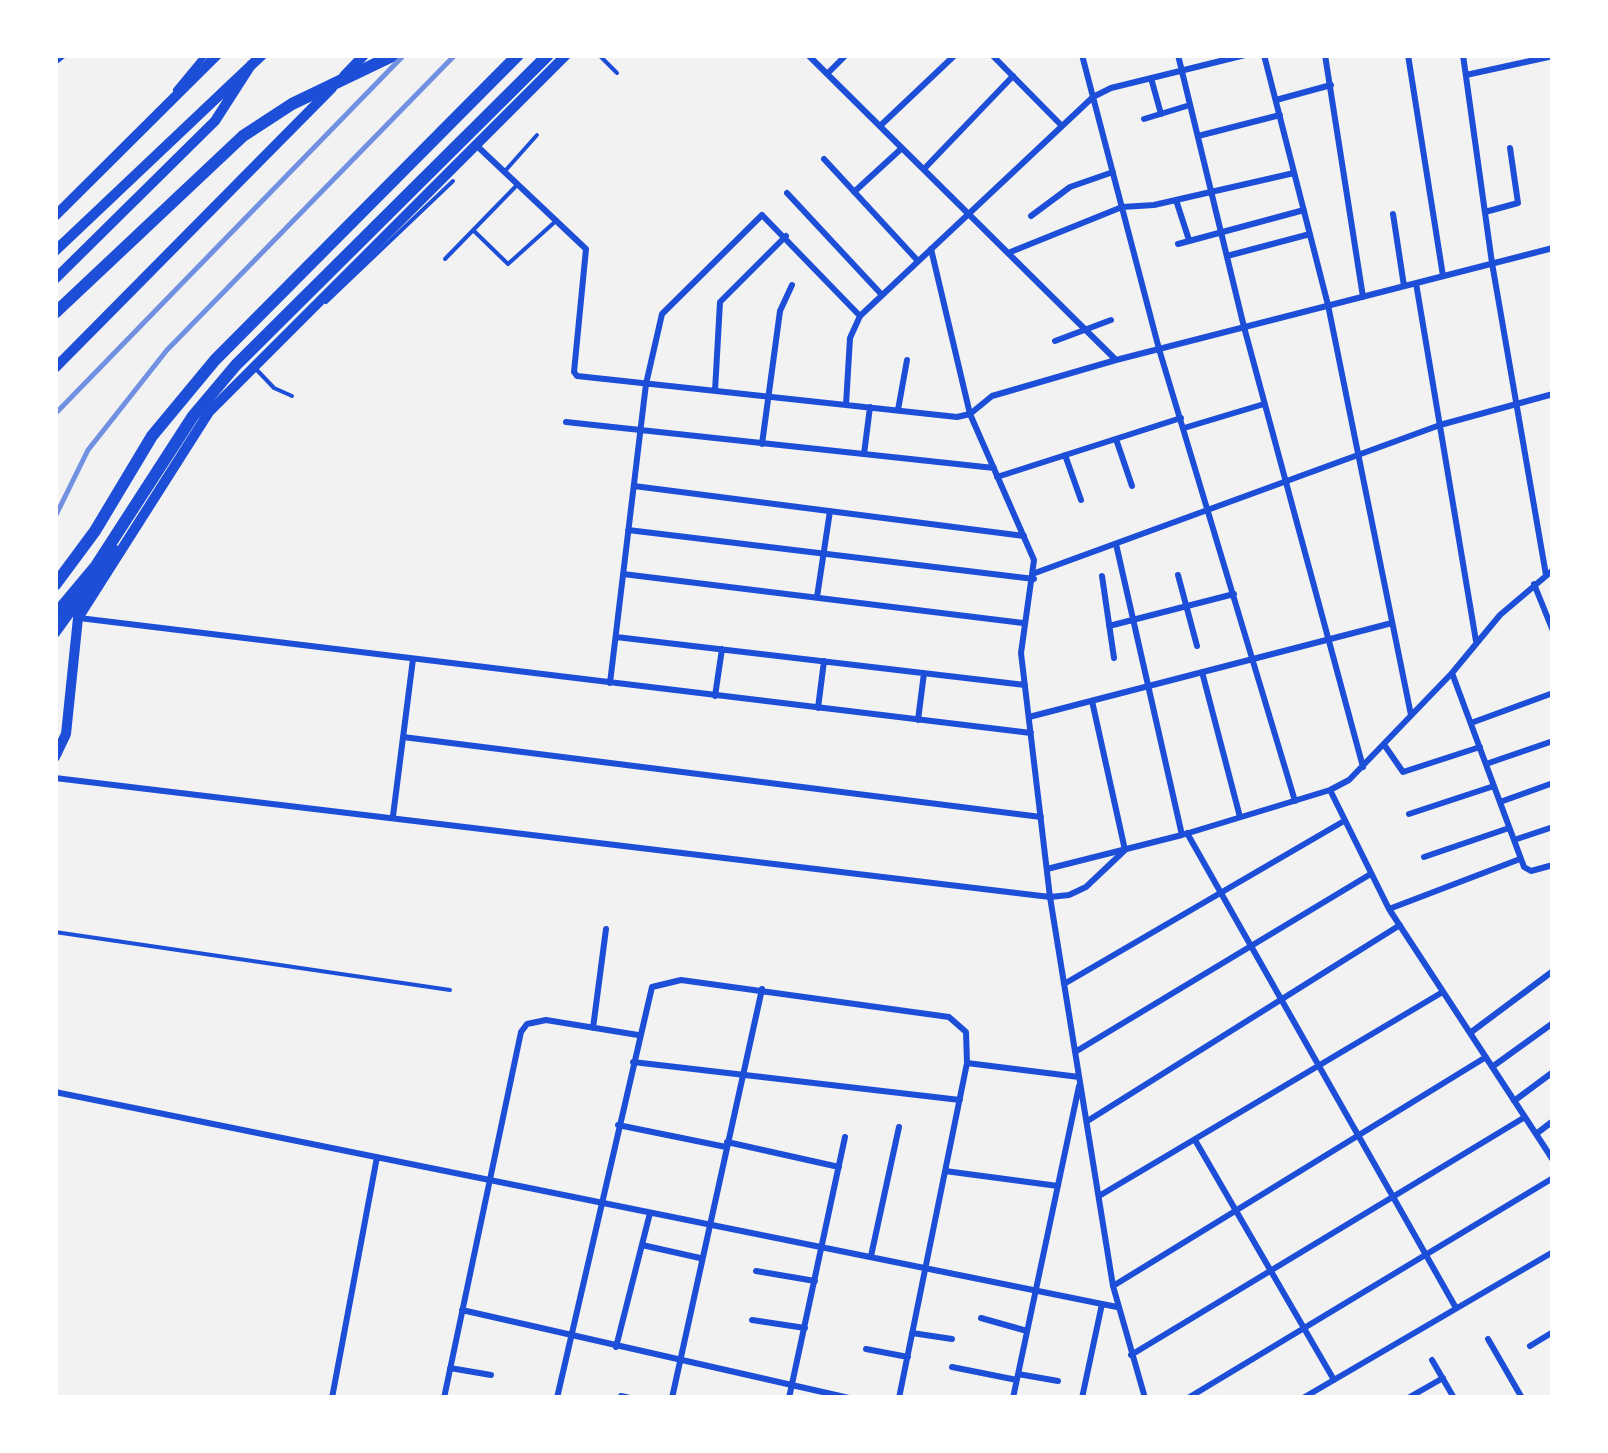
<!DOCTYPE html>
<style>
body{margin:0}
#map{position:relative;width:1608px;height:1453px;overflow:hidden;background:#f2f2f2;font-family:Mulish,sans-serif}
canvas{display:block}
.frame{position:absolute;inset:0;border:58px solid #fff;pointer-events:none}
</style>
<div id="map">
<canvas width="1608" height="1453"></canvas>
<div class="frame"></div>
</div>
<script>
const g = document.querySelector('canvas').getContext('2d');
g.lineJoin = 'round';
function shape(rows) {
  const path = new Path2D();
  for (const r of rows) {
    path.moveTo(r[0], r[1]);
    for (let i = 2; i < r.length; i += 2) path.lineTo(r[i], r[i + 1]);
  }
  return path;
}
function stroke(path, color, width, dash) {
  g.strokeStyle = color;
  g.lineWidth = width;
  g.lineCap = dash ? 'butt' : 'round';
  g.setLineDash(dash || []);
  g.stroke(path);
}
const service = shape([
 [599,55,617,73],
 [505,171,537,135],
 [473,230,508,264,557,220],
 [445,259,518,184],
 [326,302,453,181],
 [255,368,274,388,292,396],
 [55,932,450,990]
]);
const minor = shape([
 [808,55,1115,359],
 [992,55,1062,126],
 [1082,55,1159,349,1295,801],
 [1178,55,1244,327,1363,767],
 [1264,55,1328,305,1411,715],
 [1325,55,1363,297],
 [1408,55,1443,276],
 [1463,55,1492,263,1546,575],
 [55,62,64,55],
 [827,74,846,55],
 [1466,75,1553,56],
 [1151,78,1161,114],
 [176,90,205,55],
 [1276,100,1331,85],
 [1144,119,1190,105],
 [880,126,955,55],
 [1198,136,1280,115],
 [476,145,586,249,574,372,577,376,957,417,970,414,992,396,1116,360,1553,248],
 [824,159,918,261],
 [924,169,1013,76],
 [854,192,902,148],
 [787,193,882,295],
 [1176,200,1189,240],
 [1485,212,1518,203,1510,148],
 [1393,214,1404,286],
 [1031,216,1070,187,1113,172],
 [1178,244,1304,210],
 [931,249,970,414,1034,560,1021,653,1050,897,1113,1286,1145,1398],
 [1008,253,1122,207,1154,205,1294,173],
 [1227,256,1310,234],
 [1416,283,1476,641],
 [1055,341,1111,320],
 [715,391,720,302,786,236],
 [846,405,850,338,860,316,1093,97,1111,88,1245,55],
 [898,410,907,360],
 [566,422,994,468],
 [1184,428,1264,404],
 [1116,439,1132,486],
 [762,444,780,311,792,285],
 [864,454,870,407],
 [1065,455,1081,500],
 [997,477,1181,418],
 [634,486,1024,536],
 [628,530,1034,579],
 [1116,544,1182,835],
 [1035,573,1440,425,1553,394],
 [623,574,1023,623],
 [1178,575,1197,646],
 [1102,576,1114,658],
 [1534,584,1553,631],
 [817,597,830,511],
 [79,618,1031,733],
 [1109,626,1234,594],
 [616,637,1025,685],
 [1202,672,1240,817],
 [1452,673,1524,867,1531,871,1553,865],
 [610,683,646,384,662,314,762,215,860,316],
 [715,696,722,649],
 [818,708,824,661],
 [1029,717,1392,623],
 [918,720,924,673],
 [1471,723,1553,693],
 [403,737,1041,817],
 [1385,746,1403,772,1480,747],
 [1486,764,1553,741],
 [55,778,1050,897,1069,895,1086,887,1125,850,1092,701],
 [1330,790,1389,909,1553,1160],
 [1500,802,1553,783],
 [1409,814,1494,786],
 [393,816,413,659],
 [1187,833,1456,1308],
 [1514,840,1553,827],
 [1424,857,1509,828],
 [1047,869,1182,835,1330,790,1349,780,1452,673,1500,615,1553,570],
 [1389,909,1520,859],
 [1064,984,1344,821],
 [593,1028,606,929],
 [1470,1033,1553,971],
 [1075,1052,1369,875],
 [633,1062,960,1100],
 [1492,1067,1553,1023],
 [55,1092,1117,1307],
 [1514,1101,1553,1072],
 [1089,1120,1400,925],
 [618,1125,726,1147],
 [1536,1134,1553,1121],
 [1195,1140,1334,1380],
 [727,1142,839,1167],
 [945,1171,1058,1186],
 [1099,1196,1441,993],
 [642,1245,700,1258],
 [871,1256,899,1127],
 [756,1271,815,1281],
 [1113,1286,1486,1057],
 [462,1310,849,1398],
 [981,1318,1027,1331],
 [752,1320,805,1328],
 [912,1333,952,1339],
 [1488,1339,1522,1398],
 [1530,1346,1553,1332],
 [616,1347,650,1213],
 [866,1349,908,1357],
 [1131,1355,1525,1117],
 [1432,1360,1454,1398],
 [952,1367,1017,1380],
 [450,1368,491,1375],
 [1018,1374,1058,1381],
 [621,1396,630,1398],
 [332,1398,377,1157],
 [444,1398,521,1032,527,1024,546,1020,638,1035],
 [557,1398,652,987,681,980,949,1017,966,1032,967,1063],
 [672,1398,762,989],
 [789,1398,845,1137],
 [899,1398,967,1063,1079,1077],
 [1013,1398,1079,1086],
 [1082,1398,1102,1304],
 [1188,1398,1553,1178],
 [1303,1398,1553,1252],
 [1408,1398,1443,1378]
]);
const secondary = shape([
 [55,633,115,550],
 [55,757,66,734,78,618,209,412,566,55]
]);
const primary = shape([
 [344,76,364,55],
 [55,216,217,55],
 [55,251,262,55],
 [55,279,215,121,251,65],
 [55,368,332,88]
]);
const motorway = shape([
 [55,313,243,136,292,104,394,55],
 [55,585,95,531,152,436,215,360,518,55],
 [55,615,96,566,193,416,236,365,548,55]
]);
const rail = shape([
 [55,414,404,55],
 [55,517,88,450,167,350,455,55]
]);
stroke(service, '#1d4ed8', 4);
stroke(minor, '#1d4ed8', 6);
stroke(secondary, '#1d4ed8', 10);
stroke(primary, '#1d4ed8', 10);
stroke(motorway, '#1d4ed8', 12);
stroke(rail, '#7290e2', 5);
</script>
